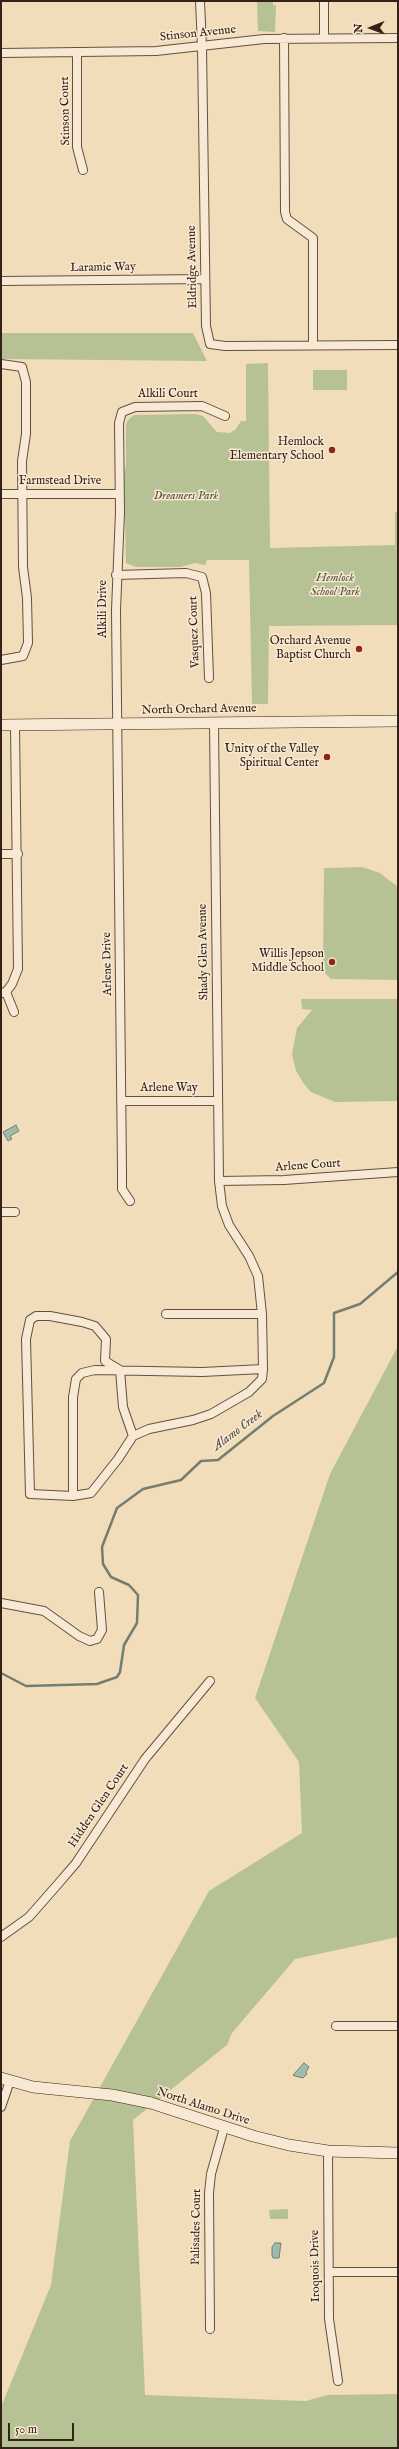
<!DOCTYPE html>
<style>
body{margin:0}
#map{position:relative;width:399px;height:2449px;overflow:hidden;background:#f2ddbb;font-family:"IM FELL English",serif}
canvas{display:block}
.frame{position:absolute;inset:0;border:2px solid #352117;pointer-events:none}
.north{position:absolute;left:351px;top:8px;width:40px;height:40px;-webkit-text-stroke:3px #f7e9d3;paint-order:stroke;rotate:269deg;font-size:11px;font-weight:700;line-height:16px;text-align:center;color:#352117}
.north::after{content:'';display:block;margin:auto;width:14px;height:18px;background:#352117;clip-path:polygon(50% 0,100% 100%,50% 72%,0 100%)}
.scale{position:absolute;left:8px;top:2423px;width:66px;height:18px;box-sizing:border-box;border:2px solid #352117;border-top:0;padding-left:5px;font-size:12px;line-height:14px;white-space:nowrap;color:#352117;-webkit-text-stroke:3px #f7e9d3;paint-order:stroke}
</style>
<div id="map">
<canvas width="399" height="2449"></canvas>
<div class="frame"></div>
<div class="north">N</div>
<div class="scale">50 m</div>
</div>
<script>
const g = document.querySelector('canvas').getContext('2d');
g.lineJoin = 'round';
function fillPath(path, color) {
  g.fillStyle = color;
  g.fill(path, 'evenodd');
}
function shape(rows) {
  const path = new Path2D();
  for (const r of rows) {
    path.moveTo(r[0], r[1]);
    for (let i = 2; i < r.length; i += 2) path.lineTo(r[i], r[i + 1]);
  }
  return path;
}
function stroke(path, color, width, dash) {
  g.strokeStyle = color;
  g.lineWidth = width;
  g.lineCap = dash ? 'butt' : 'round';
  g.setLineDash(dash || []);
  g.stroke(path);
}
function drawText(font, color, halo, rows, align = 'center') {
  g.font = font + ' "IM FELL English",serif';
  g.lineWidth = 3;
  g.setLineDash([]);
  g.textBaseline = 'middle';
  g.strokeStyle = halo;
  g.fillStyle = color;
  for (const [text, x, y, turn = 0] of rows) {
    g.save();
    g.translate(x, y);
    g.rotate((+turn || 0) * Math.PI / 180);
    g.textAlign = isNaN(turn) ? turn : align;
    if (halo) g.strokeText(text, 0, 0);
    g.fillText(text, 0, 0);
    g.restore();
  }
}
const green = shape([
 [257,1,273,1,273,5,276,5,275,32,258,31],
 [1,333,193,333,207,361,1,359],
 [268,363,270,548,395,545,395,512,398,512,398,625,269,626,268,704,252,704,249,560,207,560,205,565,195,563,180,567,136,567,126,563,124,477,126,465,126,426,127,421,134,415,195,414,203,416,217,432,230,433,236,429,241,421,246,421,246,364],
 [313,370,347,370,347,390,313,390],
 [362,867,380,873,398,887,398,980,331,979,325,973,325,964,323,961,324,868],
 [301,999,398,999,398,1101,335,1102,311,1092,304,1084,296,1071,292,1054,297,1028,312,1010,302,1009],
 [398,1346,398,1937,295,1959,232,2033,227,2045,133,2120,145,2395,306,2401,327,2395,398,2394,398,2448,1,2448,1,2407,51,2285,70,2141,209,1891,302,1833,299,1762,255,1698,330,1474],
 [288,2209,288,2219,270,2219,269,2210]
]);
const water = shape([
 [16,1125,19,1131,10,1136,12,1139,8,1141,3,1132,16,1125],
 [304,2063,309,2067,306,2072,307,2074,303,2078,295,2076,293,2075,304,2063],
 [275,2243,281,2243,279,2258,273,2258,272,2255,272,2247,275,2243]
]);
const stream = shape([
 [1,1673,26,1686,97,1684,117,1677,120,1672,124,1645,137,1623,138,1595,129,1585,111,1577,103,1564,102,1547,117,1508,143,1489,181,1480,201,1461,218,1460,273,1416,324,1383,334,1357,334,1313,360,1304,398,1272]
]);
const street = shape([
 [200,1,202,47,206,326,210,344,225,346,398,345],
 [324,1,324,38],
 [284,38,285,212,287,219,313,238,313,345],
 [77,52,77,147,83,170],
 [1,53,156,51,264,39,398,38],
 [1,281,205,279],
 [1,364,22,367,26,382,26,434,22,461,23,567,27,598,28,643,23,656,1,660],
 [1,494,119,494],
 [116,575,186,573,202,577,206,593,209,678],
 [214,723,219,1181,222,1206,229,1225,249,1256,258,1276,262,1314,263,1369,262,1379,249,1392,211,1414,193,1420,149,1429,133,1436,118,1459,91,1493,73,1496,73,1397,76,1379,82,1373,95,1370,202,1372,263,1369],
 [1,854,18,854],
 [6,992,14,1012],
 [1,993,6,992,12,984,18,969,15,725],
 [121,1101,217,1101],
 [219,1181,284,1180,398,1172],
 [130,1201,122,1189,122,1171,116,610,120,512,119,423,122,412,135,407,202,406,225,416],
 [1,1212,15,1212],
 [166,1314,262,1314],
 [73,1496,30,1494,26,1339,30,1320,36,1316,50,1316,82,1322,95,1326,106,1339,105,1361,120,1370,123,1407,133,1436],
 [1,1603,44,1611,79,1636,90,1641,97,1639,102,1630,99,1592],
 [1,1937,29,1917,58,1884,76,1863,145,1759,210,1681],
 [336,2026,398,2026],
 [1,2107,10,2081],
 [328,2151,329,2319,338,2381],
 [329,2272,398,2272],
 [210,2329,209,2193,211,2174,224,2128]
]);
const secondary = shape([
 [1,725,398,721],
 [1,2078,33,2087,112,2095,151,2103,253,2136,289,2145,328,2151,398,2153]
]);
const markers = [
 [332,450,4,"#8f2418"],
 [359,649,4,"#8f2418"],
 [327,757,4,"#8f2418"],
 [332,962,4,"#8f2418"]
];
const streetNames = [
 ["Stinson Avenue",198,34,-6],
 ["Stinson Court",66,111,-91],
 ["Eldridge Avenue",193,267,-91],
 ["Laramie Way",103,268,-1],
 ["Alkili Court",168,395],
 ["Farmstead Drive",60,482],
 ["Alkili Drive",104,609,-90],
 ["Vasquez Court",195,632,-92],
 ["North Orchard Avenue",199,710,-1],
 ["Shady Glen Avenue",204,952,-91],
 ["Arlene Drive",108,964,-91],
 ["Arlene Way",169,1089],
 ["Arlene Court",308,1166,-4],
 ["Hidden Glen Court",99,1806,-56],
 ["North Alamo Drive",203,2107,18],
 ["Palisades Court",197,2227,-89],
 ["Iroquois Drive",316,2266,-91]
];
const poiNames = [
 ["Hemlock",324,443],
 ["Elementary School",324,457],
 ["Orchard Avenue",351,642],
 ["Baptist Church",351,656],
 ["Unity of the Valley",319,750],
 ["Spiritual Center",319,764],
 ["Willis Jepson",324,955],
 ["Middle School",324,969]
];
const parkNames = [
 ["Dreamers Park",186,497],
 ["Hemlock",335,579],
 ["School Park",335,593]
];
const waterNames = [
 ["Alamo Creek",238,1431,-37]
];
fillPath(green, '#b6c294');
fillPath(water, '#9cbcac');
stroke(water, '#737e70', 1);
stroke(stream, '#737e70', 2.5);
stroke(street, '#645040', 10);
stroke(secondary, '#352117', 12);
stroke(street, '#f7e9d3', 8);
stroke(secondary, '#f7e9d3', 11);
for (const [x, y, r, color] of markers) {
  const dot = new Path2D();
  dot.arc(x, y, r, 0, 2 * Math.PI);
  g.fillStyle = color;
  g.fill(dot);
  stroke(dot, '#f7e9d3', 1.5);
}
drawText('12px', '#352117', '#f7e9d3', streetNames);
drawText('12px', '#352117', '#f7e9d3', poiNames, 'right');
drawText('italic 12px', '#5c513c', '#f7e9d3', parkNames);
drawText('italic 13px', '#545044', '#f7e9d3', waterNames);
</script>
